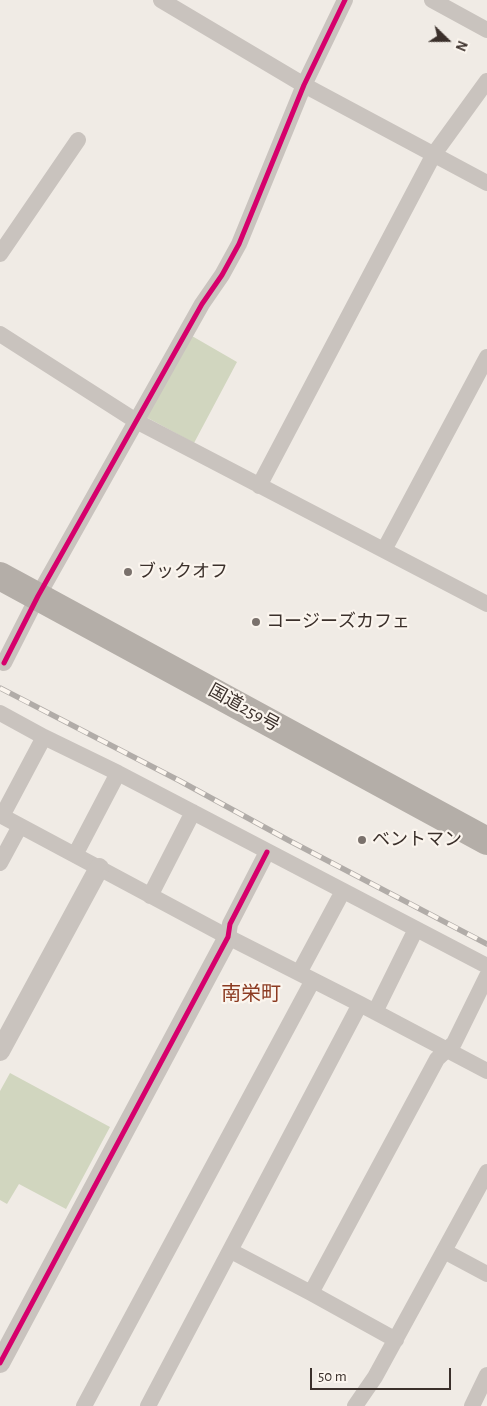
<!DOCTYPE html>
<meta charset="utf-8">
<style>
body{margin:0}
#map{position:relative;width:487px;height:1406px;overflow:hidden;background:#f0ebe5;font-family:"Alegreya Sans",sans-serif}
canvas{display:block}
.north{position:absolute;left:422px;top:15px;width:50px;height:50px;-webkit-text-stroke:4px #fbf5ee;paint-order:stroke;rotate:112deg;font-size:14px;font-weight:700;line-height:20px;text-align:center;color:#3b302b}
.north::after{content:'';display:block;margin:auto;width:18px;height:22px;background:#3b302b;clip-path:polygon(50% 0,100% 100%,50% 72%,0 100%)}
.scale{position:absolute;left:310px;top:1368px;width:141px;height:22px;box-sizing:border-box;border:2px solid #3b302b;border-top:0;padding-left:6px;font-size:15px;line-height:18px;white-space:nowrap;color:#3b302b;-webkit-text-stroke:4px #fbf5ee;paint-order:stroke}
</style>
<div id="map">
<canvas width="487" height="1406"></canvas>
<div class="north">N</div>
<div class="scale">50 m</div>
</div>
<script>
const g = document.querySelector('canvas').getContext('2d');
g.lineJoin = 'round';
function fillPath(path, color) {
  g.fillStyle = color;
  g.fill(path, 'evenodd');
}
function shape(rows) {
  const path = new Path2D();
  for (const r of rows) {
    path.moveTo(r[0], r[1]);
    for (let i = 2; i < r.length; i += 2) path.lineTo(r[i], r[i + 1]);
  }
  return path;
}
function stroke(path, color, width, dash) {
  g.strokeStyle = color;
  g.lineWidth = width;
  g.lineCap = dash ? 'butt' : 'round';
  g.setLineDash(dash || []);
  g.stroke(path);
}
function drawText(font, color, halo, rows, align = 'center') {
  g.font = font + ' "Alegreya Sans","Noto Sans JP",sans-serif';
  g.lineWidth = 4.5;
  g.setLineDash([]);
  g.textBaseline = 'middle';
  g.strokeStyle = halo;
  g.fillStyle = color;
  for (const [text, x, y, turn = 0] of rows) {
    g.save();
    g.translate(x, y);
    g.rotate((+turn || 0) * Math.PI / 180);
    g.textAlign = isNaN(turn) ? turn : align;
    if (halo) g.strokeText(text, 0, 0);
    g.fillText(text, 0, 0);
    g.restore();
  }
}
const green = shape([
 [192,336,237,362,194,443,146,417],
 [10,1073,110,1127,66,1209,19,1184,7,1204,0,1200,0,1091]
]);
const minor = shape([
 [161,0,304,85,487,183],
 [432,0,487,30],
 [0,254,78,140],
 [0,334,136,421,487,604],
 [259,486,434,154,487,81],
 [384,550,487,357],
 [4,663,38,596,202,304,222,275,239,244,304,85,345,0],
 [0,713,44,737,118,773,487,966],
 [0,815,228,937,360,1004,487,1071],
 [2,816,44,737],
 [75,855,118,773],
 [0,863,20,826],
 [150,896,193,812],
 [228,937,230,924,267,852],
 [299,973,343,891],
 [375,1012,416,929],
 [231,1251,311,1293,396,1340],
 [444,1251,487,1274],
 [311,1293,437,1059,454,1043,487,976],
 [84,1406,313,980],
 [148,1406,360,1004],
 [355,1406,375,1377,487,1172],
 [472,1406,487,1375]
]);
const tertiary = shape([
 [0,1051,99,868],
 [0,1363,228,937]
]);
const trunk = shape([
 [0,576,487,841]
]);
const rail = shape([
 [0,688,180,781,288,840,487,944]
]);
const cycleway = shape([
 [4,663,38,596,202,304,222,275,239,244,304,85,345,0],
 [0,1363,228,937,230,924,267,852]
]);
const markers = [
 [128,572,5,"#7a716c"],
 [256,622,5,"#7a716c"],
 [362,840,5,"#7a716c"]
];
const poiNames = [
 ["ブックオフ",138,572],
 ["コージーズカフェ",266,622],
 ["ベントマン",372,840]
];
const streetNames = [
 ["国道259号",244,708,29]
];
const quarterNames = [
 ["南栄町",251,994]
];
fillPath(green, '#d1d6bf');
stroke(minor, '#c9c3be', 16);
stroke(tertiary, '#c9c3be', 20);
stroke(trunk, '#b4aea8', 28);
stroke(rail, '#b1aca8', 5.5);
stroke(rail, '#fbf5ee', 4, [11]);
stroke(cycleway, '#d6006c', 5);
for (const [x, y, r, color] of markers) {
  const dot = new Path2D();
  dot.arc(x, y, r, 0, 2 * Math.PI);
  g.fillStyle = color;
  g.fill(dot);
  stroke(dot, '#fbf5ee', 2);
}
drawText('18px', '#3b302b', '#fbf5ee', poiNames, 'left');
drawText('18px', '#3b302b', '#fbf5ee', streetNames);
drawText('20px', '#8c3b22', '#fbf5ee', quarterNames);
</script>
